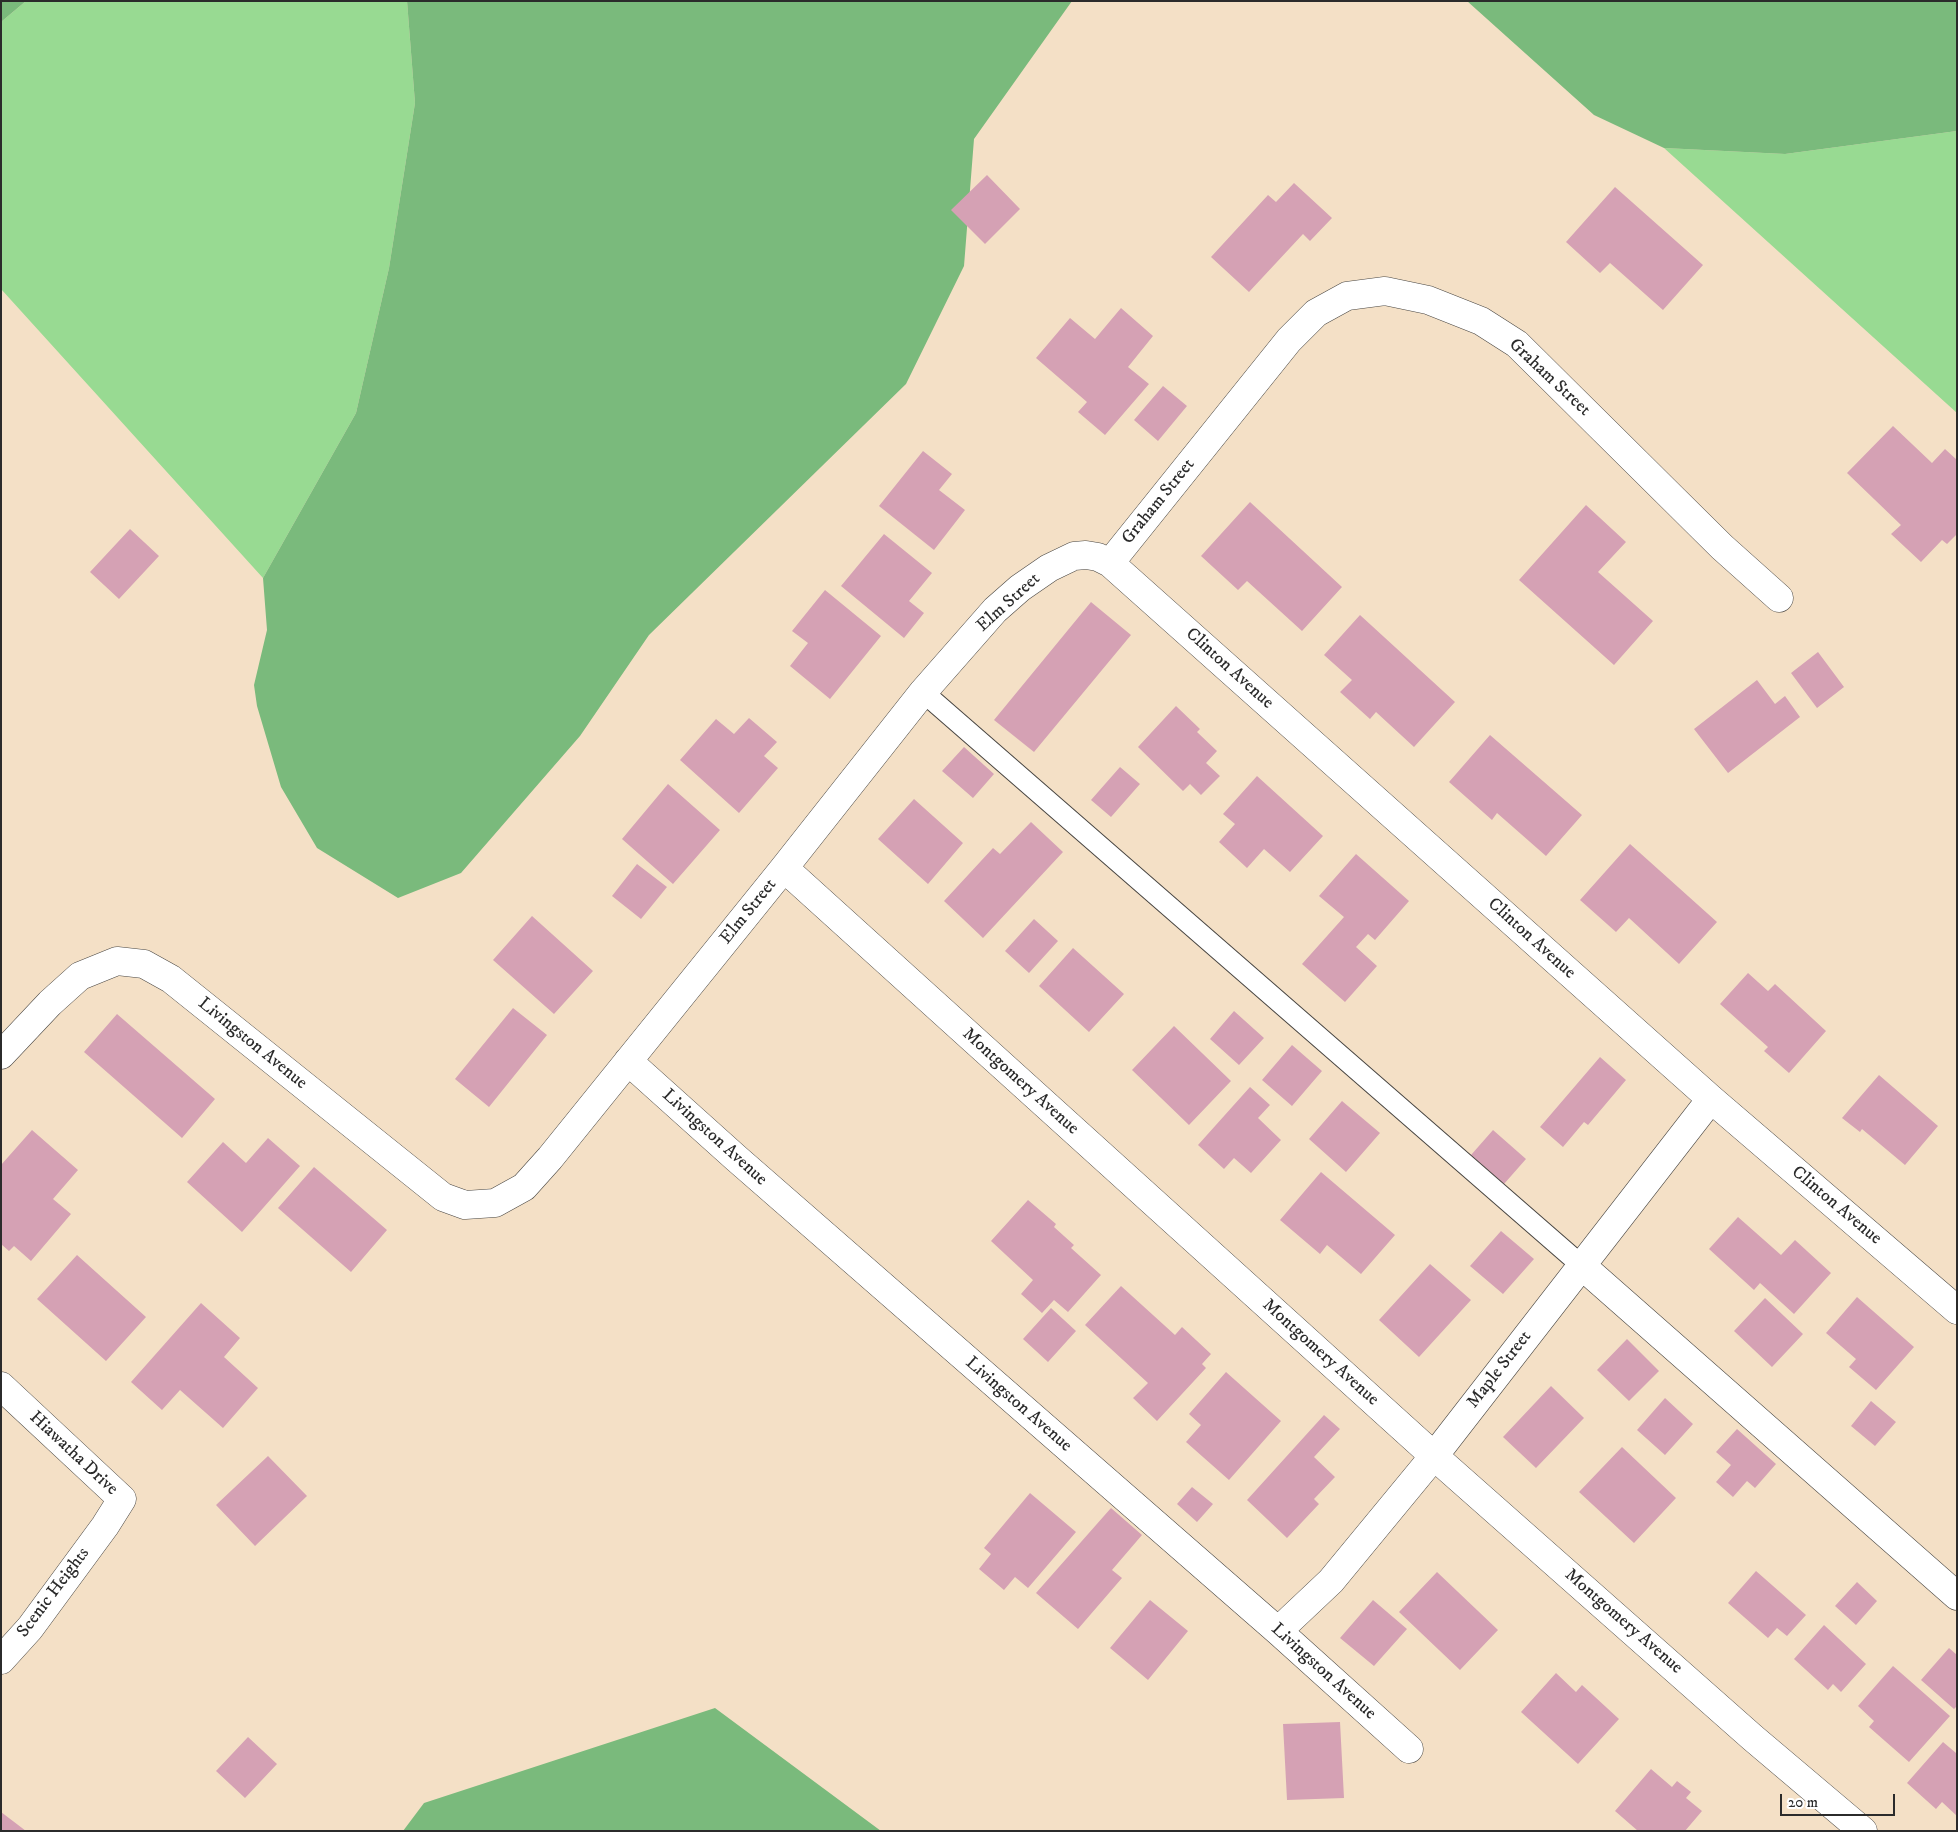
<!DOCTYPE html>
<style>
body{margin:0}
#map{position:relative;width:1958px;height:1832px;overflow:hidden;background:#f4e0c6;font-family:"IM FELL DW Pica",serif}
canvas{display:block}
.frame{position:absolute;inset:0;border:2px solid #2b2b2b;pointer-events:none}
.scale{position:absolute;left:1780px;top:1794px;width:115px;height:22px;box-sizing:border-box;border:2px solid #2b2b2b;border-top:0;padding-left:6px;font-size:15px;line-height:18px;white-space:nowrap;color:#2b2b2b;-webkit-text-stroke:4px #fff;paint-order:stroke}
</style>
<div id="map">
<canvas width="1958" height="1832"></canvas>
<div class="frame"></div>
<div class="scale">20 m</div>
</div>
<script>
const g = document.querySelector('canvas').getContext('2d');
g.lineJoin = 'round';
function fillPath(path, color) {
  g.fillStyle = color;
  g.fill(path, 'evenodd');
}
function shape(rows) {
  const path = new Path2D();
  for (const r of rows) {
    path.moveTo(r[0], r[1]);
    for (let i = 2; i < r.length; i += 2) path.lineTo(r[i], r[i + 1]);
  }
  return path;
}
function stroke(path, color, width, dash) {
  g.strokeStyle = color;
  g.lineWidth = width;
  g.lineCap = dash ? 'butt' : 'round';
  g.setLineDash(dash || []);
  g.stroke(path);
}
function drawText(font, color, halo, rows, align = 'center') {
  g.font = font + ' "IM FELL DW Pica",serif';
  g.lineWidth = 4;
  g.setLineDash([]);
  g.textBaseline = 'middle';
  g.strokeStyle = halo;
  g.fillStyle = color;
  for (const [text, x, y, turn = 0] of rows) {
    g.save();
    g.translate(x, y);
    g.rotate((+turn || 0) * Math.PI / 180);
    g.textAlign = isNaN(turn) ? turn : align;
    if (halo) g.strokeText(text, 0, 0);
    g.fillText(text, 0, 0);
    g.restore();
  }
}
const green = shape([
 [26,1,407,1,415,103,389,268,356,413,263,578,1,289,1,22],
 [1957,131,1957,413,1664,148,1785,154]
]);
const forest = shape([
 [1,1,26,1,1,22],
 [407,1,1072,1,974,139,964,266,906,384,649,635,580,736,461,873,398,898,317,848,281,787,257,706,254,685,267,630,263,578,356,413,389,268,415,103],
 [1467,1,1957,1,1957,131,1785,154,1664,148,1594,115],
 [715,1708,881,1831,403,1831,424,1803]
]);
const building = shape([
 [987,175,1020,209,985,244,951,210],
 [1294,183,1332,218,1310,241,1303,234,1249,292,1211,257,1268,195,1276,202],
 [1615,187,1703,265,1663,310,1610,263,1600,273,1566,242],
 [1121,308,1153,336,1128,367,1149,384,1105,435,1078,412,1087,402,1036,358,1070,318,1095,339],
 [1163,386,1187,406,1158,441,1134,420],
 [1893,426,1932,463,1945,449,1957,460,1957,534,1947,544,1942,540,1921,562,1891,534,1901,525,1847,473],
 [923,451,952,474,939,490,965,510,934,550,879,506],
 [1250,502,1342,587,1302,631,1247,581,1238,590,1201,556],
 [1586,505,1626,542,1598,572,1653,621,1614,665,1519,580],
 [130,529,159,556,119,599,90,572],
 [884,534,932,573,909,601,924,613,904,638,841,586],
 [825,590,881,636,830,699,790,666,808,643,792,631],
 [1091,602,1131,635,1034,752,994,720],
 [1360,615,1455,702,1414,747,1376,712,1370,719,1340,692,1352,680,1324,655],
 [1818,652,1844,687,1817,708,1791,673],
 [1757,680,1775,704,1785,696,1800,717,1728,773,1694,729],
 [1176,706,1200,729,1197,732,1217,751,1206,763,1220,776,1201,795,1190,784,1183,791,1138,747],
 [749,718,777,742,764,756,778,768,739,813,680,760,716,719,734,734],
 [1490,735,1582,815,1546,856,1497,813,1492,820,1449,782],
 [964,747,994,774,973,798,942,771],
 [1120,767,1140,784,1111,817,1091,800],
 [1257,776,1323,836,1290,872,1264,849,1247,868,1219,842,1235,824,1223,814],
 [668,784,720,830,673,884,622,839],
 [914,799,963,843,928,884,878,839],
 [1031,822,1063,852,983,938,944,901,993,848,1000,854],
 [1630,844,1717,922,1679,964,1629,918,1616,932,1580,900],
 [1356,854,1409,901,1375,940,1368,934,1356,947,1377,966,1345,1002,1302,964,1344,917,1319,896],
 [637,864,667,887,641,919,612,896],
 [532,916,593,971,554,1014,493,960],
 [1034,919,1058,941,1029,973,1005,951],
 [1073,948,1124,994,1089,1032,1039,986],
 [1748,973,1768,991,1775,984,1826,1031,1789,1073,1764,1051,1768,1047,1720,1004],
 [513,1008,547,1035,489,1107,455,1079],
 [1234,1011,1264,1038,1239,1065,1210,1039],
 [117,1014,215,1099,182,1138,84,1052],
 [1174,1026,1231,1081,1189,1125,1132,1070],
 [1292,1045,1322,1071,1292,1106,1262,1080],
 [1600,1057,1626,1080,1588,1125,1584,1122,1563,1147,1540,1127],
 [1879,1075,1938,1126,1905,1165,1862,1129,1860,1132,1842,1118],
 [1250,1087,1270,1105,1258,1118,1281,1140,1251,1173,1234,1158,1224,1169,1198,1145],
 [1342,1101,1380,1133,1346,1172,1309,1139],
 [32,1130,78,1170,53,1199,71,1214,31,1261,14,1246,9,1251,1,1244,1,1165],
 [1493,1130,1526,1159,1504,1184,1471,1155],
 [268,1138,300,1166,242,1232,187,1182,223,1142,246,1163],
 [314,1167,387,1230,351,1272,278,1208],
 [1321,1172,1395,1235,1361,1274,1327,1245,1320,1254,1280,1220],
 [1028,1200,1056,1224,1054,1227,1074,1245,1071,1248,1101,1275,1068,1312,1054,1300,1042,1313,1021,1294,1033,1280,991,1241],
 [1738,1217,1781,1255,1795,1240,1831,1273,1794,1314,1760,1283,1754,1290,1709,1249],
 [1501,1231,1534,1259,1503,1294,1470,1266],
 [77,1255,146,1317,106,1361,37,1299],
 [1430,1264,1471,1300,1419,1357,1379,1320],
 [1121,1286,1175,1335,1182,1327,1211,1354,1202,1364,1206,1368,1157,1421,1133,1398,1148,1383,1085,1325],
 [1857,1297,1914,1347,1876,1390,1849,1367,1856,1359,1826,1333],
 [1765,1298,1803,1334,1772,1367,1734,1331],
 [201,1303,240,1338,224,1357,258,1388,223,1428,180,1390,162,1410,131,1382],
 [1051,1308,1076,1331,1048,1362,1023,1339],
 [1627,1339,1659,1371,1629,1401,1597,1370],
 [1226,1372,1281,1421,1229,1480,1186,1442,1201,1425,1189,1414],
 [1551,1386,1584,1418,1536,1468,1503,1437],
 [1665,1398,1693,1424,1665,1455,1637,1430],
 [1871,1401,1896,1422,1875,1446,1851,1426],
 [1324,1415,1340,1429,1314,1457,1335,1477,1314,1499,1319,1504,1287,1538,1247,1500],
 [1737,1429,1776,1464,1755,1488,1747,1481,1733,1497,1716,1482,1731,1465,1716,1452],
 [1622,1447,1676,1498,1634,1543,1579,1492],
 [268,1456,307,1496,255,1546,216,1505],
 [1192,1487,1213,1504,1197,1522,1177,1504],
 [1030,1493,1076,1532,1028,1588,1015,1577,1004,1590,979,1569,991,1554,984,1548],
 [1111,1508,1142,1535,1112,1570,1122,1578,1078,1629,1036,1593],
 [1756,1571,1806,1615,1787,1636,1777,1628,1768,1638,1728,1603],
 [1437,1572,1498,1630,1460,1670,1399,1612],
 [1857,1582,1877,1601,1856,1625,1835,1606],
 [1150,1600,1188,1631,1148,1680,1110,1648],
 [1373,1600,1407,1629,1374,1666,1340,1638],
 [1824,1625,1866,1664,1841,1692,1833,1684,1828,1690,1794,1659],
 [1949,1648,1957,1655,1957,1706,1954,1709,1921,1680],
 [1893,1666,1950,1716,1909,1762,1869,1727,1874,1721,1858,1706],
 [1556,1673,1576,1692,1582,1685,1619,1719,1578,1764,1521,1712],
 [1340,1722,1344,1798,1287,1800,1283,1724],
 [248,1737,277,1764,245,1798,216,1771],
 [1943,1742,1956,1753,1957,1752,1957,1816,1942,1802,1936,1809,1907,1783],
 [1651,1769,1672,1787,1677,1781,1691,1792,1686,1798,1702,1811,1685,1831,1638,1831,1615,1811],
 [1,1812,26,1831,1,1831]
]);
const service = shape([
 [923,692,1581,1265]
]);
const minor = shape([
 [1110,563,1289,340,1316,313,1347,296,1385,291,1428,300,1481,321,1517,344,1722,547,1779,598],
 [784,868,1434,1456,1753,1738,1863,1831],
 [1,1055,50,1003,80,976,117,961,144,964,171,979,443,1197,465,1205,495,1203,524,1187,550,1158,784,868,923,692,995,610,1020,588,1049,568,1074,556,1086,555,1098,557,1110,563,1711,1099,1957,1310],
 [628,1061,736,1158,1278,1631,1409,1749],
 [1581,1265,1957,1596],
 [1,1386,122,1499,105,1526,30,1628,1,1660],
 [1278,1631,1331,1581,1434,1456,1711,1099]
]);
const streetNames = [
 ["Graham Street",1549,378,43],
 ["Graham Street",1159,502,-51],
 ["Elm Street",1009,603,-42],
 ["Clinton Avenue",1229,669,42],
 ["Elm Street",749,912,-51],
 ["Clinton Avenue",1531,939,42],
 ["Livingston Avenue",252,1044,39],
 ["Montgomery Avenue",1020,1082,42],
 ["Livingston Avenue",714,1138,42],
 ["Clinton Avenue",1836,1206,40],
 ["Montgomery Avenue",1320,1353,42],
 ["Maple Street",1500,1370,-52],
 ["Livingston Avenue",1018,1405,41],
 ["Hiawatha Drive",73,1454,43],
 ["Scenic Heights",54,1593,-53],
 ["Montgomery Avenue",1623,1622,41],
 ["Livingston Avenue",1323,1672,42]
];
fillPath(green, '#98da92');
fillPath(forest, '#7aba7c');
fillPath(building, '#d5a1b4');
stroke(service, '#494642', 22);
stroke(minor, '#494642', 29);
stroke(service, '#fff', 20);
stroke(minor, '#fff', 28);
drawText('18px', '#2b2b2b', '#fff', streetNames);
</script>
